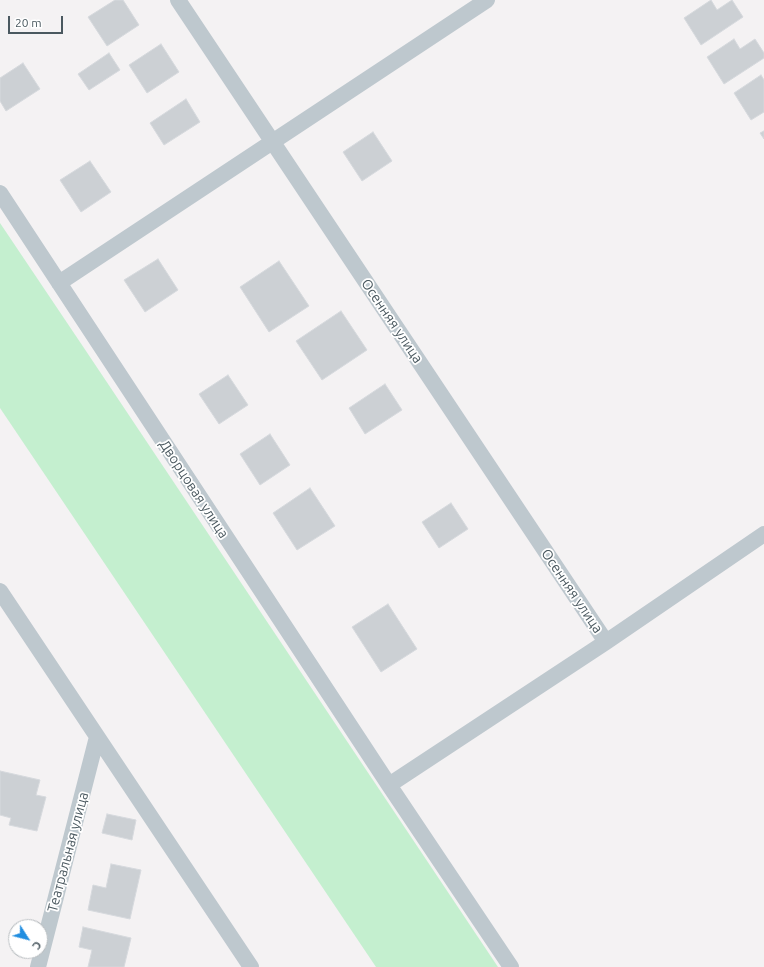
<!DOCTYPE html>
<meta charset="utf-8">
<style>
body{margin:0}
#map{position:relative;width:764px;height:967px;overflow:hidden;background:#f4f2f3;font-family:Ubuntu,sans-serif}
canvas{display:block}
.north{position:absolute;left:8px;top:919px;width:40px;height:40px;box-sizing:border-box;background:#fff;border:1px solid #b7bcbf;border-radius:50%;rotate:126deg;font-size:11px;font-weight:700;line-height:16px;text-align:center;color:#4a585f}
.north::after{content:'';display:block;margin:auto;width:14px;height:18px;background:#218ee0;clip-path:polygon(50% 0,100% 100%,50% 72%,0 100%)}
.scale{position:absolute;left:8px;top:16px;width:55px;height:18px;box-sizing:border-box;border:2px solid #4a585f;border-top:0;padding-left:5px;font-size:12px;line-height:14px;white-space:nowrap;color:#4a585f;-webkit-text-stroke:3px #fff;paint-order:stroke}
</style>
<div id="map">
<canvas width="764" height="967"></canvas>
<div class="north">С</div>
<div class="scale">20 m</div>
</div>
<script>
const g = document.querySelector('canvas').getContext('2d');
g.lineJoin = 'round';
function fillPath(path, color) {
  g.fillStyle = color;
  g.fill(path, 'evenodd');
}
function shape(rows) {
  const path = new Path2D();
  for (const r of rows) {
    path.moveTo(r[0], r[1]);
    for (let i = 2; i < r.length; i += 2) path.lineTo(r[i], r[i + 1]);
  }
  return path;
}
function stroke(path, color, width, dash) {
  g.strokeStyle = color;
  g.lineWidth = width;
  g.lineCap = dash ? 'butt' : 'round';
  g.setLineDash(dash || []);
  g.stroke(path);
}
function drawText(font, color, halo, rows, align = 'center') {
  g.font = font + ' Ubuntu,sans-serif';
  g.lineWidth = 3.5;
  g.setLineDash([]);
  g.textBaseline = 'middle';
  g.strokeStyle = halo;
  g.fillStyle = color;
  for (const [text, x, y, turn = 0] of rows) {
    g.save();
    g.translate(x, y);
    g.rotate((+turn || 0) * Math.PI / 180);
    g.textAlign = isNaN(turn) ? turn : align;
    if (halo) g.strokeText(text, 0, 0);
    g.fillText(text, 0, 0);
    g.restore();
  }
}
const green = shape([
 [0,223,84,348,498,967,376,967,0,408]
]);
const building = shape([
 [115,0,123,0,139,25,107,46,88,17,115,0],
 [711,0,717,10,732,0,743,17,701,45,684,18,711,0],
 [734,39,740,49,755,39,764,53,764,58,724,84,707,57,734,39],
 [161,44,179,72,147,93,129,65,161,44],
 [109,53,120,70,89,90,78,74,109,53],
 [23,63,40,89,6,111,0,101,0,78,23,63],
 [761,75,764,80,764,112,751,120,734,93,761,75],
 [186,99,200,122,164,145,150,123,186,99],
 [764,131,764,139,760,133,764,131],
 [373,132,392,161,362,181,343,152,373,132],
 [90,161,111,192,81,212,60,180,90,161],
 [158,259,178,290,145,312,124,280,158,259],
 [279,261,309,306,269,332,240,287,279,261],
 [341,311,367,350,322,380,296,341,341,311],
 [228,375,248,405,219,424,199,394,228,375],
 [385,384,402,410,365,434,349,408,385,384],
 [270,434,290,465,260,485,240,454,270,434],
 [310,488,335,526,297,550,273,513,310,488],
 [451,503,468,529,439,548,422,522,451,503],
 [388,604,417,649,381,672,352,627,388,604],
 [0,771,40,780,36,795,46,797,37,831,9,825,11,818,0,815,0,771],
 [107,814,136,820,132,840,102,833,107,814],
 [111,864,141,870,130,919,88,910,93,885,106,888,111,864],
 [83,927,131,938,124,967,88,967,92,950,79,947,83,927]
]);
const minor = shape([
 [178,0,606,642],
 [0,193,389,785,511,967],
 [59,283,487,0],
 [0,591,251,967],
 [389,785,606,642,764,534],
 [38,967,97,737]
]);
const streetNames = [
 ["Осенняя улица",392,321,56],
 ["Дворцовая улица",194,489,57],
 ["Осенняя улица",572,591,56],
 ["Театральная улица",68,852,-75]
];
fillPath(green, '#c4efcf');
fillPath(building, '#ccd0d4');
stroke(building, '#d6d9dd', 1);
stroke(minor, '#bec8ce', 16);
drawText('14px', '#4a585f', '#fff', streetNames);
</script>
